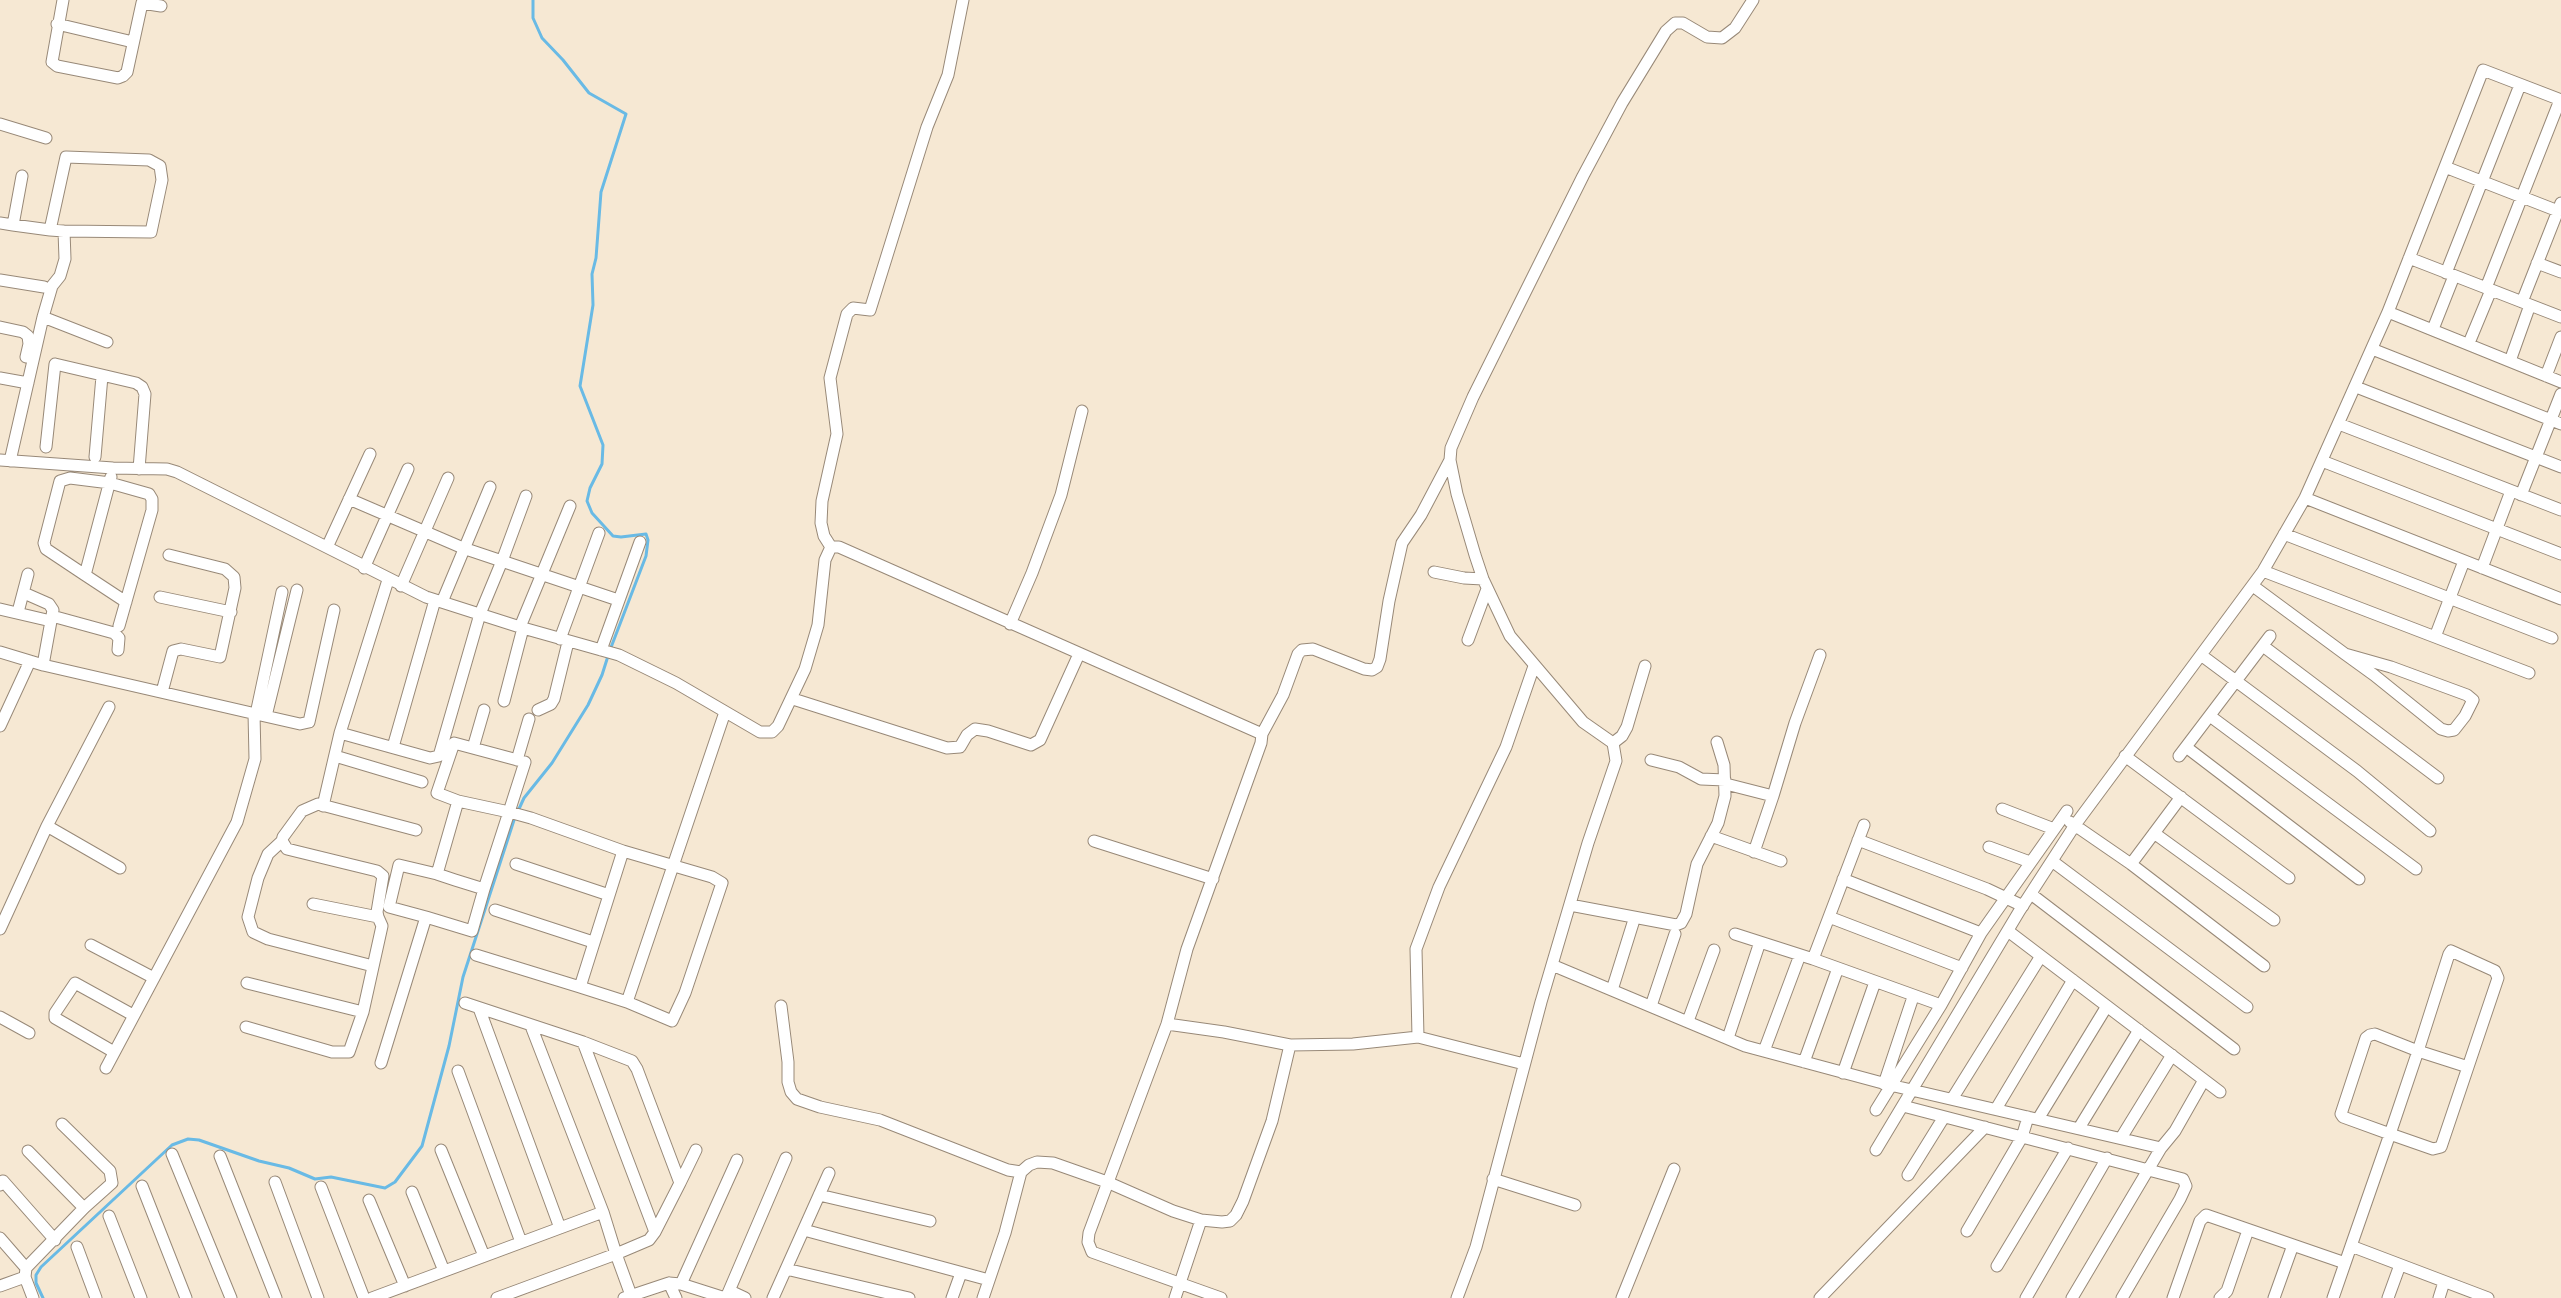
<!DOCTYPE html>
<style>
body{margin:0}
canvas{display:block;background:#f6e8d3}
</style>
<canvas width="2561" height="1298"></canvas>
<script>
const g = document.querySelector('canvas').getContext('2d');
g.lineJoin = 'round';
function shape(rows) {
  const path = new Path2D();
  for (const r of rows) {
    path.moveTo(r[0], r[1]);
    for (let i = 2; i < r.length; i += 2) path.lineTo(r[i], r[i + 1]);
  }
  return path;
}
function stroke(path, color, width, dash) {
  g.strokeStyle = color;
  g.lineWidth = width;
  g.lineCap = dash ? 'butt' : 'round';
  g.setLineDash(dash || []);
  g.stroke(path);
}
const stream = shape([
 [533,0,533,18,542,38,563,60,589,93,626,114,601,192,596,258,592,274,593,305,580,386,603,445,602,464,590,488,587,501,592,513,613,536,621,537,646,534,648,540,646,556,610,650],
 [518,811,524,798,552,763,588,705,602,675,608,656],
 [43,1298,36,1283,36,1275,41,1267,172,1145,188,1139,199,1140,259,1161,289,1168,315,1179,331,1177,385,1188,395,1182,422,1146,449,1046,463,977,515,817]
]);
const street = shape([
 [63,0,52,62,57,66,118,78,123,76,127,72,142,3,161,6],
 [57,24,133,42],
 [0,124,46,138],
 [2445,167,2558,211],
 [0,223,13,225,50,230,64,231,151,232,162,180,160,166,149,160,66,157,50,230],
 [13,225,22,176],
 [2409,258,2561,317],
 [2537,263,2561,272],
 [2446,273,2520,85],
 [0,280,44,287],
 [2486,288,2560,100],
 [2522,302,2561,203],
 [2388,312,2483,70,2561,100],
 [43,317,107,342],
 [0,327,23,332,28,336,29,344,26,357],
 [2433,329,2454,276],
 [2469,343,2491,290],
 [2372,349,2561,424],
 [2510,361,2530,305],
 [2546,376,2561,337],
 [0,378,28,383],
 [2356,387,2561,467],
 [2339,424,2561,510],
 [46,447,55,364,136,383,142,387,145,394,139,469],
 [95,457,102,376],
 [0,460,113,468,167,469,177,472,426,597,523,628,619,655,676,683,760,732,772,732,778,726,805,669,818,625,825,560,831,547,839,547,1262,734,1261,743,1187,949,1167,1024,1089,1233,1088,1242,1092,1252,1221,1298],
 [10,461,43,317,52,286,60,276,65,259,64,231],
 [2322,461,2561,554],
 [111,477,85,575,126,602],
 [2521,495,2561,394],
 [2305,498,2561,599],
 [349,499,463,548,618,600],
 [2284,534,2552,638],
 [329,543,370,454],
 [831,547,824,536,821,523,822,501,837,434,830,378,847,314,853,308,870,310,927,127,948,75,963,0],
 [364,568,408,469],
 [2482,568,2511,491],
 [2263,571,2529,673],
 [1434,572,1464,578,1483,579],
 [85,575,46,549,44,543,60,481,70,478,110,483,149,494,152,499,152,510,119,626],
 [401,586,448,478],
 [2253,586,2345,654,2374,675,2441,729,2448,731,2454,730,2465,716,2473,700,2467,695,2391,667,2345,654],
 [24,593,49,604,53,610,51,621],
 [160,597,231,612],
 [442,602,490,487],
 [0,609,51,621,43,665],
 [18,612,28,574],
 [52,616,114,633,119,638,118,650],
 [1010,624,1032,573,1061,495,1082,411],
 [520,627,570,506],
 [2435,637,2464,561],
 [560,639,599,533],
 [1468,640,1487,589],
 [2263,646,2438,778],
 [601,650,640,542],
 [0,652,43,665,256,714,282,592],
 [2201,655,2357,771,2430,831],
 [162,692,173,651,181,649,220,657,235,588,234,577,225,569,169,555],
 [793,699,947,748,960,747,967,735,975,729,988,731,1031,745,1040,740,1079,654],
 [504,701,523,628],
 [538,710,551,704,554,699,568,642],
 [256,714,300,724,309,722,334,610],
 [266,716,297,590],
 [2210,716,2416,869],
 [0,726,30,661],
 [340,733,430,758,439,756,480,614,502,561,526,496],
 [1262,734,1283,695,1298,654,1302,650,1313,649,1364,669,1372,670,1377,667,1380,659,1389,601,1402,543,1421,515,1450,460],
 [1613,743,1622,736,1627,727,1645,666],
 [393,747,435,600],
 [2186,747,2359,879],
 [473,748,484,710],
 [335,756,422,782],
 [2125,756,2289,878],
 [2179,756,2270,636],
 [517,760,529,719],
 [1651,760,1679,767,1701,779,1725,780],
 [1726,784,1773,796,1795,723,1820,655],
 [458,801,437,793,454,743,525,762,509,812,484,889,455,880,437,874,458,801,509,812,531,818,623,851,712,877,722,883,685,993,672,1021,627,1002,580,987],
 [323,806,340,733,388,580],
 [2002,809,2054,829],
 [2070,822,2131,864,2264,966],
 [47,826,120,868],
 [2154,833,2274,920],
 [1711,836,1781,861],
 [1858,840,1987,889,2023,906],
 [282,841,268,854,258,878,248,917,253,932,268,939,373,966],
 [1094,841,1213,879],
 [1989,847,2030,862],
 [1754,852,1773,796],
 [2052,861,2247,1007],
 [516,864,609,895],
 [2131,864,2181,797],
 [1843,879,1981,933],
 [2031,894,2234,1049],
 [1570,905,1676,925,1681,923,1686,914,1697,864,1718,823,1725,796,1724,765,1717,742],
 [495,910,593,942],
 [378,917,377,912,383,876,377,871,287,849,282,841,283,837,302,811,318,804,416,830],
 [426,917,472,931,484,889],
 [1829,917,1962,968],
 [0,929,47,826,109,707],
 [2008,931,2220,1092],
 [1735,934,1813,959,1941,1005],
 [91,945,154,978],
 [476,955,580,987,623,851],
 [1813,959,1864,825],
 [1552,965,1745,1046,1890,1085,2161,1148,2175,1131,2204,1080],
 [247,983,363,1012],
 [1612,990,1633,923],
 [627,1002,725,712],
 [465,1003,583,1042,632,1061,637,1069,680,1183,655,1232,649,1240,616,1254,497,1298],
 [781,1006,788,1062,788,1082,791,1092,797,1099,820,1107,880,1120,1008,1170,1021,1172,1029,1165,1037,1162,1053,1163,1107,1182,1173,1211,1201,1220,1222,1222,1230,1221,1236,1215,1243,1201,1272,1121,1290,1045,1353,1044,1418,1037,1524,1064],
 [1651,1006,1675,934],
 [479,1008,560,1228],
 [0,1017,29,1033],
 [1688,1021,1714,950],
 [1167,1024,1224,1032,1290,1045],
 [531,1026,603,1212,616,1254,632,1298],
 [246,1027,332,1052,349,1052,363,1012,382,926,378,917,313,904],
 [1418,1037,1416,949,1439,887,1506,747,1534,666],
 [1728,1038,1760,942],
 [583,1042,655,1232],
 [1764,1051,1800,955],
 [114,1052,55,1018,55,1013,75,983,133,1015],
 [1804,1062,1838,968],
 [381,1063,426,917,389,907,399,865,437,874],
 [106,1068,237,822,255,759,254,713],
 [458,1071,521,1242],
 [1843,1073,1875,982],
 [1884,1084,1913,997],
 [1952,1099,2041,956],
 [1903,1106,2183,1179,2186,1186,2180,1199,2122,1298],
 [1996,1109,2073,980],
 [1876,1110,1941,1005,1981,933,2067,811],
 [2038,1119,2107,1006],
 [2079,1128,2139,1030],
 [2121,1138,2172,1055],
 [441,1150,484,1256],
 [1876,1150,2020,910,2075,825,2263,571,2305,498,2388,312,2561,382],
 [28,1151,84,1208],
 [172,1154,231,1298],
 [220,1156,276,1298],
 [1908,1175,1944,1117],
 [1493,1179,1575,1205],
 [275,1182,318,1298],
 [680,1183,696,1150],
 [0,1185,3,1181,55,1240],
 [142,1186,186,1298],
 [321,1187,364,1298],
 [412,1192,444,1271],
 [819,1195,930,1221],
 [369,1200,405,1286],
 [109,1216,141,1298],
 [804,1230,989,1280],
 [1967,1231,2022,1137,2028,1117],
 [0,1238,26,1268],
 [2351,1246,2488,1298],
 [77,1247,96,1298],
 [1997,1266,2068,1148],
 [786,1269,909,1298],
 [669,1283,676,1298],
 [681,1284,737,1160],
 [0,1286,25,1277],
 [730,1291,745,1298],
 [33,1298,25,1277,26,1268,84,1208,112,1183,110,1171,62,1124],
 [372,1298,603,1212],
 [624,1298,669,1283,681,1284,725,1298],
 [726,1298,786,1158],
 [773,1298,829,1173],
 [952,1298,961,1273],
 [983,1298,1005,1233,1021,1172],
 [1175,1298,1201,1220],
 [1457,1298,1476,1247,1541,1002,1588,843,1616,761,1613,743,1583,722,1510,636,1483,579,1475,555,1457,494,1450,460,1451,448,1473,397,1583,176,1622,103,1666,31,1675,23,1683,23,1707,37,1722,38,1735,28,1753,0],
 [1622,1298,1674,1169],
 [1820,1298,1985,1127],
 [2026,1298,2107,1158],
 [2072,1298,2161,1148],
 [2173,1298,2200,1221,2206,1215,2345,1263],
 [2220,1298,2227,1291,2248,1230],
 [2274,1298,2293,1245],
 [2333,1298,2351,1246,2390,1134,2418,1051,2449,954,2451,951,2495,971,2498,978,2441,1147,2433,1149,2390,1134,2343,1117,2341,1114,2366,1038,2370,1035,2375,1034,2418,1051,2468,1067],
 [2388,1298,2400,1265],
 [2439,1298,2444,1282]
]);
stroke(stream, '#69bae5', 3);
stroke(street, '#988978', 13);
stroke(street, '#fff', 11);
</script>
